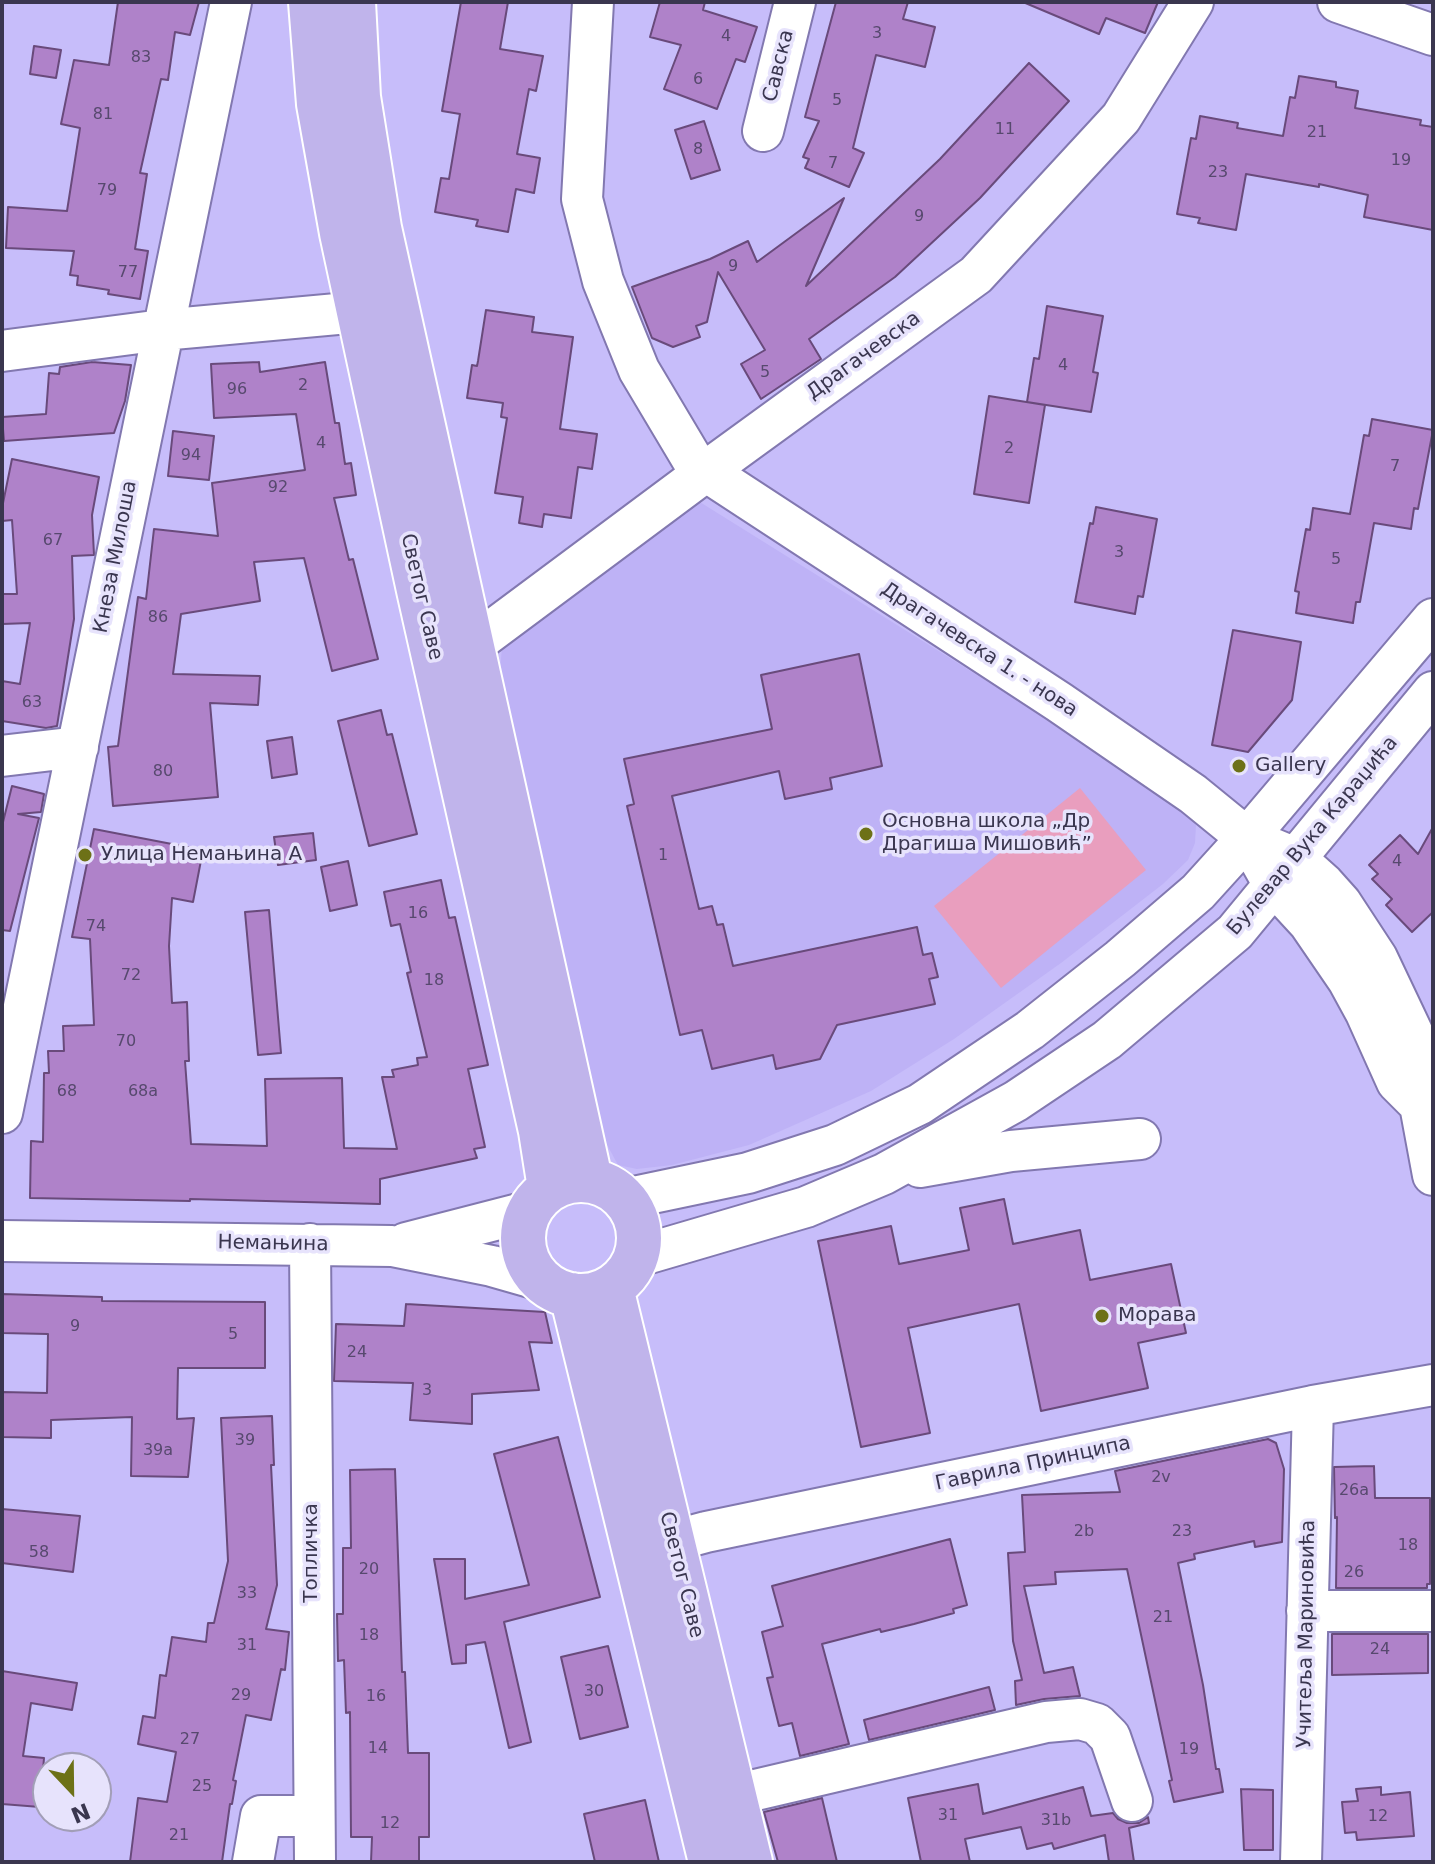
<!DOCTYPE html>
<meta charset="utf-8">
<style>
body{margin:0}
#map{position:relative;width:1435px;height:1864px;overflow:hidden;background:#c7bdfa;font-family:"DejaVu Sans",sans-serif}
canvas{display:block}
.frame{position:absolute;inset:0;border:4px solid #3a364f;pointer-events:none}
.north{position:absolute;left:32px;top:1752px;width:80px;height:80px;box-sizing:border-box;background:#e7e3fc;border:2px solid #a29eb7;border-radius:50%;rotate:158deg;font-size:22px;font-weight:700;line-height:32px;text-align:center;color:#3a364f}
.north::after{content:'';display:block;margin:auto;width:28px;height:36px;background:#6d7117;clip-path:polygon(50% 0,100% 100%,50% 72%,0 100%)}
</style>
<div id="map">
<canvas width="1435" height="1864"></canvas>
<div class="frame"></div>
<div class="north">N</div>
</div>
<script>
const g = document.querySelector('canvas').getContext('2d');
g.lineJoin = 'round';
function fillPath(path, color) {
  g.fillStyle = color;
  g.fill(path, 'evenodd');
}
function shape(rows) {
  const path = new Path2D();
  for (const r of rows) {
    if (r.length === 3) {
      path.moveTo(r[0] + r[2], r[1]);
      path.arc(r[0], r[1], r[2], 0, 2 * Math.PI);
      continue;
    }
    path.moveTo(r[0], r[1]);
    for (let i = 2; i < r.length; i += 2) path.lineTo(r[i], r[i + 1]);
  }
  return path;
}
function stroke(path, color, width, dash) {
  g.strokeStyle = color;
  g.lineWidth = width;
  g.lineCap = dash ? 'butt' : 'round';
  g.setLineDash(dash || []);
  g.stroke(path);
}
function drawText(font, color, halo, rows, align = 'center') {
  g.font = font + ' "DejaVu Sans",sans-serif';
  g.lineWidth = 7;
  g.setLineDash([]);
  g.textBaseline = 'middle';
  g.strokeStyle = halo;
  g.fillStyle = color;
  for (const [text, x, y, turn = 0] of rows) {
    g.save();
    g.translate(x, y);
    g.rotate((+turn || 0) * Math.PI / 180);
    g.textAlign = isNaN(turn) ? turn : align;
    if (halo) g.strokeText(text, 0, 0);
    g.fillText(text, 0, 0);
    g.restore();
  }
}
const built = shape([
 [695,499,1187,806,1196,825,1195,843,1188,860,1163,884,1061,963,954,1039,871,1091,749,1145,672,1165,637,1169,618,1165,605,1141,500,671,502,647]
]);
const green = shape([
 [1080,788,1146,870,1001,988,934,906]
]);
const building = shape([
 [118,2,199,2,190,35,175,32,168,80,161,79,140,173,147,174,135,249,148,251,140,299,108,294,109,290,77,285,78,276,70,275,74,251,6,248,8,207,67,211,80,128,61,124,74,60,109,65,118,2],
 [461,2,508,2,500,49,543,56,536,91,529,89,517,154,540,158,534,193,516,189,508,232,476,226,478,220,435,212,441,178,449,179,460,114,442,111,461,2],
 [660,2,705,2,703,10,757,27,745,62,736,59,717,109,664,89,681,45,650,37,660,2],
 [836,2,908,2,903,19,935,27,925,67,876,55,853,148,864,153,849,187,805,168,809,159,803,157,819,121,805,117,836,2],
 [1023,2,1158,2,1145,33,1106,18,1099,34,1023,2],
 [34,46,61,50,56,78,30,74,34,46],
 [1029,63,1069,101,980,198,895,277,809,339,821,359,761,399,741,364,765,350,718,272,707,322,696,326,700,337,673,347,652,338,632,287,710,259,748,241,757,262,844,198,806,286,940,159,1029,63],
 [1299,76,1336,82,1336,87,1358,91,1355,108,1421,120,1420,125,1433,127,1433,230,1364,217,1368,195,1319,184,1319,187,1246,174,1236,230,1198,223,1200,218,1177,214,1191,138,1196,139,1200,116,1238,123,1237,128,1283,136,1290,97,1295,98,1299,76],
 [704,121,720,170,691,179,675,130,704,121],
 [1047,306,1103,316,1093,372,1098,373,1091,412,1027,402,1034,358,1039,359,1047,306],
 [486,310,534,317,532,332,573,337,560,429,597,434,592,469,578,467,571,518,544,514,542,527,519,523,523,497,495,493,507,418,501,417,503,403,467,398,472,365,477,366,478,361,486,310],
 [92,362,131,365,125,401,114,433,4,441,2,417,46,414,49,373,59,374,60,367,92,362],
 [259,362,260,372,325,362,335,423,339,423,345,464,351,463,356,495,334,498,349,560,353,559,378,659,332,671,304,558,254,562,260,601,181,614,173,674,260,676,258,705,210,703,218,797,113,806,108,747,118,746,138,597,146,599,154,529,218,536,212,483,305,470,296,414,214,418,211,364,259,362],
 [989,396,1045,405,1029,503,974,494,989,396],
 [1372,419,1433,430,1418,509,1414,508,1411,529,1374,523,1360,602,1356,602,1353,623,1296,613,1299,592,1295,591,1306,529,1310,530,1313,508,1350,514,1364,435,1369,436,1372,419],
 [173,431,214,436,209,480,168,476,173,431],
 [12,459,99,477,92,515,94,555,72,556,74,619,57,726,46,728,2,721,2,681,20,684,30,623,2,624,2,594,17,594,12,520,2,521,2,508,12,459],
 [1096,507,1157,519,1143,597,1138,596,1135,614,1075,602,1090,523,1093,524,1096,507],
 [1233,630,1301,642,1292,700,1248,752,1212,745,1233,630],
 [859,654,882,766,830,778,832,789,785,799,779,771,672,796,699,909,712,906,717,925,723,924,733,966,917,927,923,955,932,953,938,977,929,979,935,1004,837,1025,820,1059,776,1069,773,1055,712,1069,702,1030,680,1035,627,806,634,804,624,759,772,729,761,675,859,654],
 [381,710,387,735,392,734,417,834,369,846,338,721,381,710],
 [292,737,297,774,272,778,267,741,292,737],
 [12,786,44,794,41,812,18,814,39,818,10,931,2,930,2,826,12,786],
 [1433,827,1433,912,1412,932,1386,905,1392,899,1372,879,1378,874,1369,865,1400,835,1418,854,1433,827],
 [94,829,203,850,193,902,172,898,169,946,172,1003,187,1002,189,1061,185,1061,191,1144,267,1146,265,1079,342,1078,344,1148,397,1149,382,1077,394,1077,392,1070,418,1065,417,1058,427,1057,407,973,411,972,400,924,391,926,384,892,441,880,449,918,455,917,488,1065,468,1069,485,1147,474,1149,477,1158,380,1179,380,1204,190,1199,190,1201,30,1198,31,1141,43,1142,44,1073,49,1073,48,1051,64,1051,63,1026,94,1025,90,939,72,937,94,829],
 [313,833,316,860,278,865,274,837,313,833],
 [348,861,357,905,330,911,321,867,348,861],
 [269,910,281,1053,258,1055,245,912,269,910],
 [1004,1199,1013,1244,1080,1230,1090,1280,1171,1264,1186,1333,1138,1343,1148,1388,1041,1411,1019,1304,908,1328,930,1433,861,1447,818,1241,891,1226,899,1264,969,1250,960,1208,1004,1199],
 [2,1294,102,1297,102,1301,265,1302,265,1368,178,1368,177,1419,194,1418,188,1477,131,1476,132,1417,51,1420,51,1438,2,1437,2,1392,47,1393,48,1334,2,1333,2,1294],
 [406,1304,545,1312,552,1343,529,1342,539,1390,472,1394,472,1424,410,1420,413,1383,334,1381,336,1324,404,1326,406,1304],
 [272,1416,274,1465,271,1465,277,1585,266,1629,289,1632,285,1670,281,1669,271,1720,246,1715,233,1780,236,1781,232,1804,230,1804,222,1862,130,1862,138,1798,167,1802,176,1752,138,1744,143,1716,155,1718,160,1675,166,1676,172,1637,206,1642,208,1623,214,1623,228,1561,221,1418,272,1416],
 [558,1437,600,1597,504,1622,531,1742,509,1748,485,1642,466,1645,466,1663,452,1664,434,1559,465,1559,465,1599,529,1585,494,1454,558,1437],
 [1268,1439,1276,1443,1284,1469,1282,1542,1255,1547,1254,1541,1194,1554,1195,1559,1178,1563,1203,1685,1216,1769,1219,1769,1223,1792,1174,1802,1169,1781,1172,1780,1127,1569,1055,1572,1056,1584,1024,1586,1044,1673,1073,1667,1080,1696,1044,1699,1016,1705,1015,1681,1022,1680,1013,1641,1008,1553,1025,1552,1022,1495,1120,1492,1115,1471,1268,1439],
 [1374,1466,1375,1498,1430,1498,1430,1584,1427,1584,1427,1588,1336,1588,1337,1517,1335,1518,1334,1467,1374,1466],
 [395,1469,402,1672,405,1672,408,1753,429,1753,429,1837,419,1837,419,1862,371,1862,372,1837,351,1837,350,1712,346,1713,344,1660,338,1661,337,1614,343,1614,343,1548,351,1548,350,1470,395,1469],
 [2,1509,80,1516,73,1572,2,1563,2,1509],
 [950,1539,967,1605,953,1609,954,1613,914,1624,881,1632,880,1629,822,1644,849,1744,800,1756,792,1723,779,1726,767,1678,773,1677,762,1632,783,1626,772,1586,950,1539],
 [1332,1634,1428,1634,1428,1673,1332,1675,1332,1634],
 [608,1646,628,1727,580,1739,561,1657,608,1646],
 [2,1671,77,1683,72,1710,31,1703,23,1756,44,1758,40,1807,2,1804,2,1671],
 [989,1687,995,1710,869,1740,864,1720,989,1687],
 [978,1784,983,1814,1083,1787,1091,1816,1113,1813,1118,1819,1127,1823,1139,1823,1148,1817,1149,1823,1129,1828,1134,1862,1109,1862,1105,1835,1054,1849,1052,1843,1027,1849,1021,1827,965,1839,970,1862,921,1862,908,1798,978,1784],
 [1381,1787,1381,1795,1410,1792,1414,1836,1357,1840,1356,1832,1345,1833,1342,1802,1358,1801,1356,1789,1381,1787],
 [1241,1789,1273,1790,1273,1850,1244,1850,1241,1789],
 [822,1798,837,1862,778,1862,764,1812,822,1798],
 [645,1800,659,1862,595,1862,584,1814,645,1800]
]);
const minor = shape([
 [593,2,582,199,603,281,639,370,695,464,1059,702,1193,794,1247,838,1295,858,1324,884,1341,903,1377,958,1422,1053,1425,1074,1420,1105,1433,1175],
 [1338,2,1433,35],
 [763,131,795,2],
 [2,351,162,330,359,312,391,304],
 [470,647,705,472,976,275,1121,118,1193,2],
 [2,756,78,747],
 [1261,862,1274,885,1309,923,1348,980,1366,1013,1397,1082,1420,1105],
 [2,1113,231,2],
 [920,1167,1011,1151,1140,1139],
 [624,1199,748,1173,835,1145,920,1104,1030,1030,1120,959,1198,892,1247,838,1433,619],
 [2,1241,392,1246,492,1266,541,1280],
 [406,1243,530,1211],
 [310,1244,315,1862],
 [639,1256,806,1207,884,1174,1016,1101,1107,1040,1235,932,1433,692],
 [643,1549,706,1532,1313,1406,1433,1385],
 [1307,1611,1433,1611],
 [734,1795,1046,1722,1080,1719,1097,1724,1110,1737,1132,1801],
 [253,1862,261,1816,313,1816],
 [1301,1862,1313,1406]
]);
const major = shape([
 [311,2,319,104,342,233,419,590,541,1131,550,1188],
 [353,2,358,97,379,228,590,1179],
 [581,1238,58],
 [611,1288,750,1862],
 [572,1295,711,1862]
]);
const markers = [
 [1239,766,8,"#6d7117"],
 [866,834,8,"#6d7117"],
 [85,855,8,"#6d7117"],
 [1102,1316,8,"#6d7117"]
];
const numberNames = [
 ["3",877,34],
 ["4",726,37],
 ["83",141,58],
 ["6",698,80],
 ["5",837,101],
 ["81",103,115],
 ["11",1005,130],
 ["21",1317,133],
 ["8",698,150],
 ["19",1401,161],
 ["7",833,164],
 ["23",1218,173],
 ["79",107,191],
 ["9",919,217],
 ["9",733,267],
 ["77",128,273],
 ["4",1063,366],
 ["5",765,373],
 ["2",303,386],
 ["96",237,390],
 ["4",321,444],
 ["2",1009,449],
 ["94",191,456],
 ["7",1395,467],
 ["92",278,488],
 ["67",53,541],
 ["3",1119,553],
 ["5",1336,560],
 ["86",158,618],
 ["63",32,703],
 ["80",163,772],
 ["1",663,856],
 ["4",1397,862],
 ["16",418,914],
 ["74",96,927],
 ["72",131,976],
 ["18",434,981],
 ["70",126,1042],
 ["68",67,1092],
 ["68a",143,1092],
 ["9",75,1327],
 ["5",233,1335],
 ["24",357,1353],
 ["3",427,1391],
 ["39",245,1441],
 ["39a",158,1451],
 ["2v",1161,1478],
 ["26a",1354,1491],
 ["2b",1084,1532],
 ["23",1182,1532],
 ["18",1408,1546],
 ["58",39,1553],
 ["20",369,1570],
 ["26",1354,1573],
 ["33",247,1594],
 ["21",1163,1618],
 ["18",369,1636],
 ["31",247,1646],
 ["24",1380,1650],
 ["30",594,1692],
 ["29",241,1696],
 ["16",376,1697],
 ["27",190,1740],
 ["14",378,1749],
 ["19",1189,1750],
 ["25",202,1787],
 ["31",948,1816],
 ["12",1378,1817],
 ["31b",1056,1821],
 ["12",390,1824],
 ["21",179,1836]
];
const streetNames = [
 ["Савска",779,66,-76],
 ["Драгачевска",864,356,-36],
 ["Кнеза Милоша",116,557,-79],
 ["Светог Саве",421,597,77],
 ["Драгачевска 1. - нова",979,650,33],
 ["Булевар Вука Караџића",1313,836,-50],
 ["Немањина",273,1244,1],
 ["Гаврила Принципа",1033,1464,-12],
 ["Топличка",312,1553,-90],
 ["Светог Саве",681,1575,76],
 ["Учитеља Мариновића",1307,1634,-89]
];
const poiNames = [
 ["Gallery",1255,766],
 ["Основна школа „Др",882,822],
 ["Драгиша Мишовић”",882,845],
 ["Улица Немањина А",101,855],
 ["Морава",1118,1316]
];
fillPath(built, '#beb2f6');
fillPath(green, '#e99ebe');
fillPath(building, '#af82c9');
stroke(building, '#694a7b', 2);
stroke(minor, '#8278b0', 44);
stroke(major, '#fff', 48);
stroke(minor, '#fff', 40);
stroke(major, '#c0b4eb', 44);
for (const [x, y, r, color] of markers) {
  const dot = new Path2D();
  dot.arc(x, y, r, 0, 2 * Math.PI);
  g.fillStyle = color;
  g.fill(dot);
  stroke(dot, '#e7e3fc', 3);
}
drawText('16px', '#57496e', null, numberNames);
drawText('20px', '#3a364f', '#e7e3fc', streetNames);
drawText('20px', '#3a364f', '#e7e3fc', poiNames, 'left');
</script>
